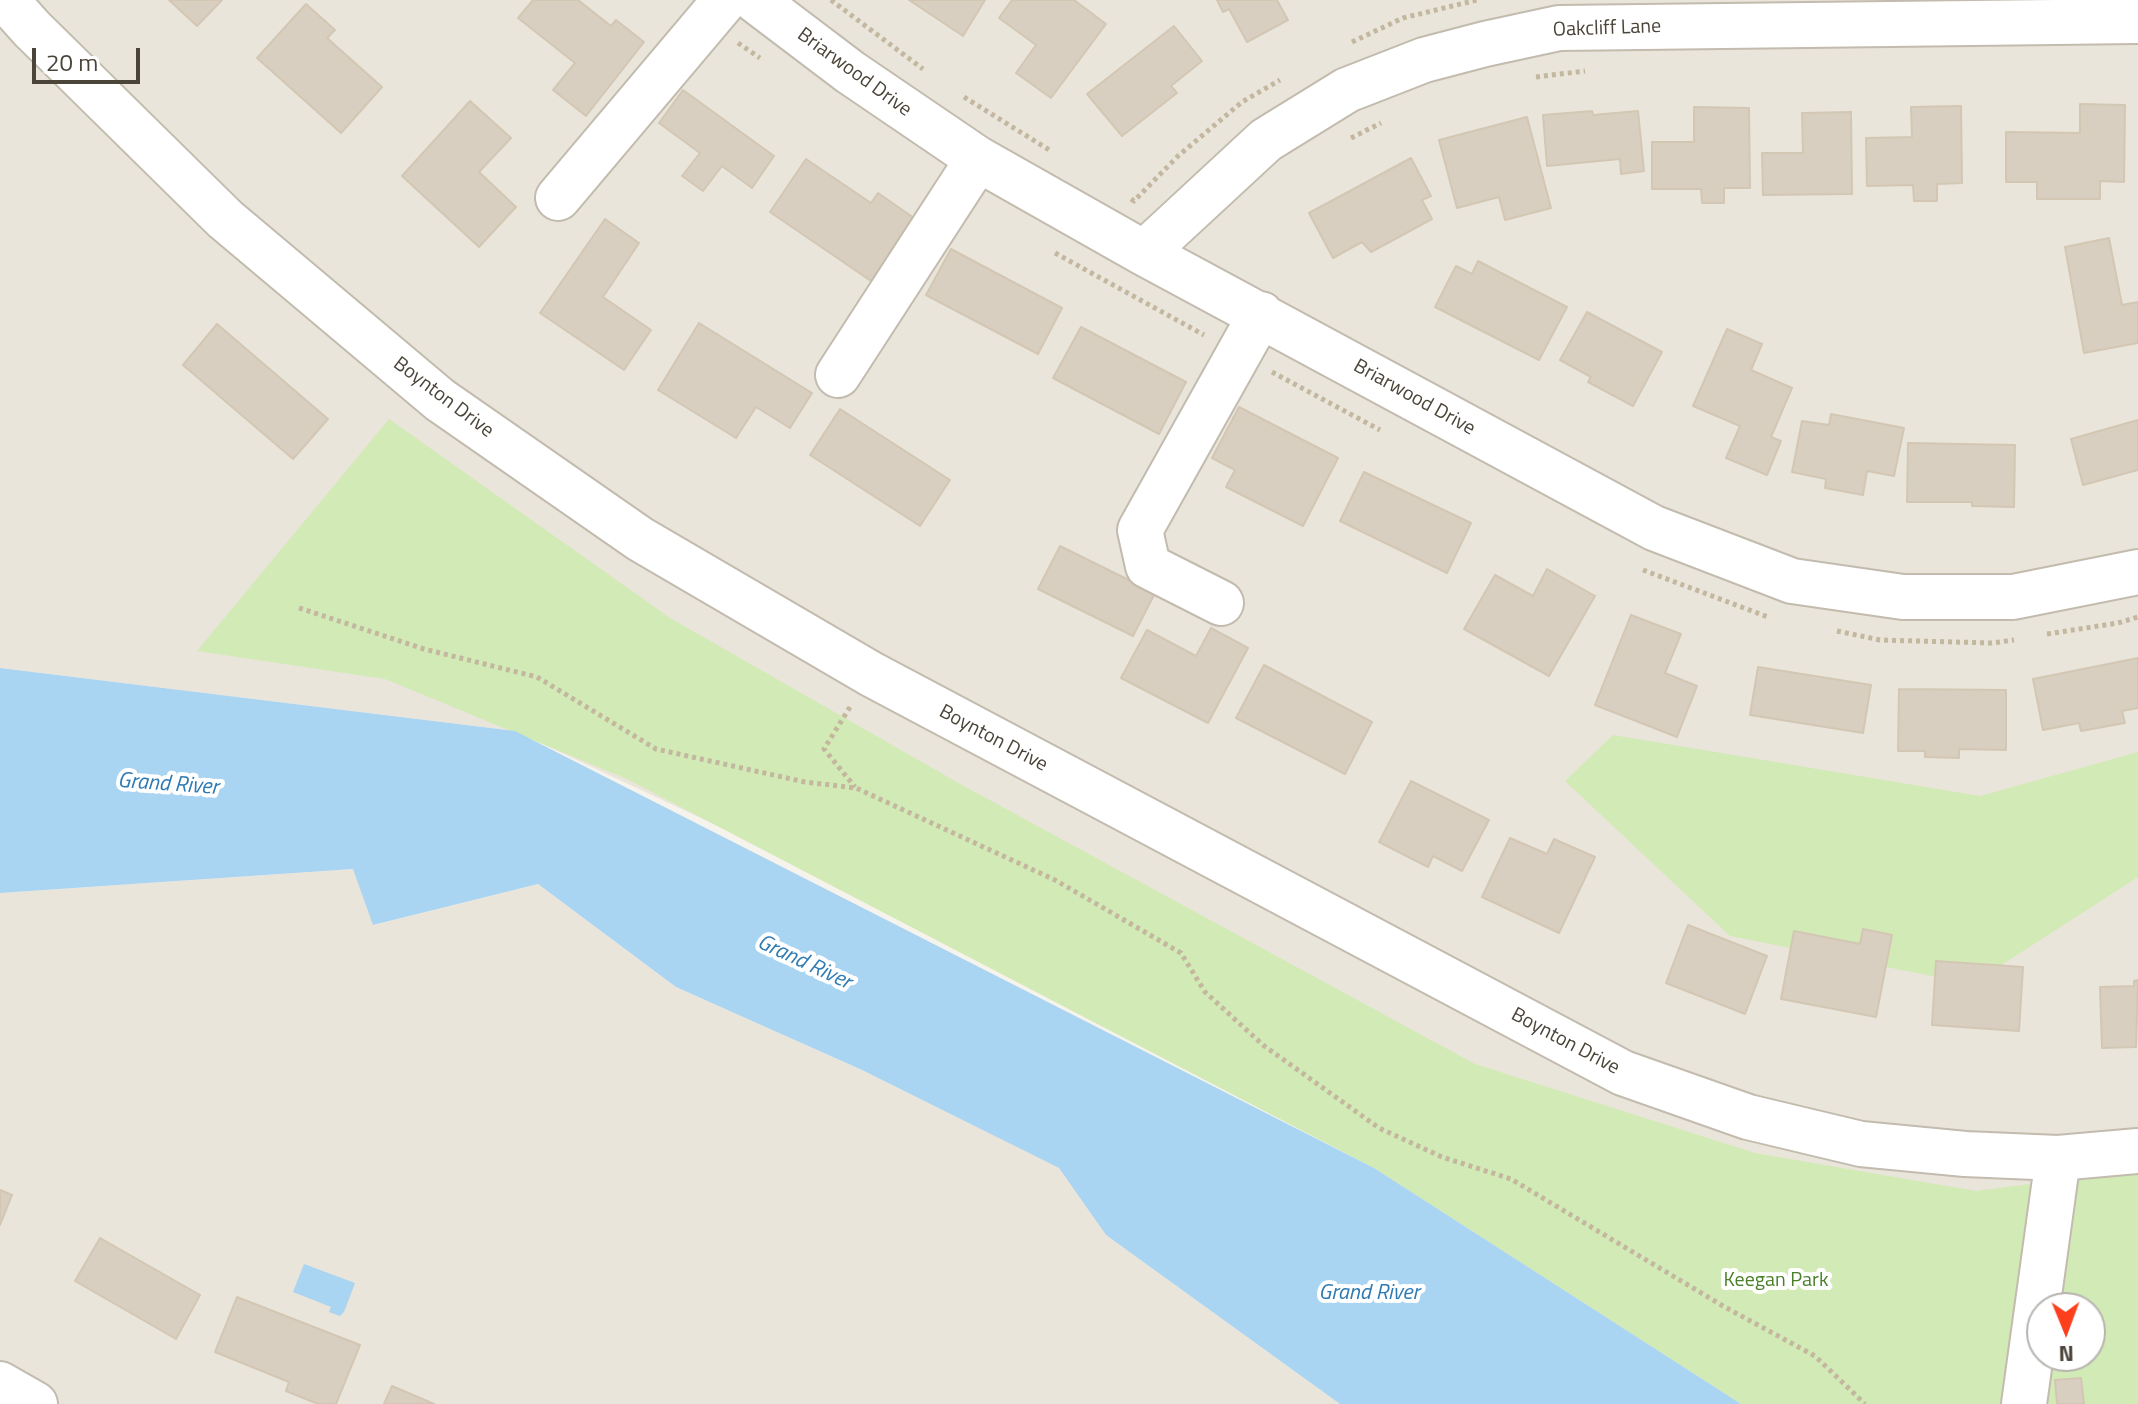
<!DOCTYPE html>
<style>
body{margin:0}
#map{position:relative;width:2138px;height:1404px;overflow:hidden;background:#f6f3ec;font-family:"Titillium Web",sans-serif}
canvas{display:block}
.north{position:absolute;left:2026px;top:1292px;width:80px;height:80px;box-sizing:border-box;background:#fff;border:2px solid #b7b4b0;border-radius:50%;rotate:179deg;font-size:22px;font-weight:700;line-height:32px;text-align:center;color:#4b4439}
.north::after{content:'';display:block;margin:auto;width:28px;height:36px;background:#fc3f1d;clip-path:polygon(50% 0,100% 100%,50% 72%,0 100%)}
.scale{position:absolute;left:32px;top:48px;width:108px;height:36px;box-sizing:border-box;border:4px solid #4b4439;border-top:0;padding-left:10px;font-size:24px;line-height:28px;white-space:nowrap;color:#4b4439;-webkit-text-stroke:6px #fff;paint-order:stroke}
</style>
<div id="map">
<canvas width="2138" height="1404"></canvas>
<div class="north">N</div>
<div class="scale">20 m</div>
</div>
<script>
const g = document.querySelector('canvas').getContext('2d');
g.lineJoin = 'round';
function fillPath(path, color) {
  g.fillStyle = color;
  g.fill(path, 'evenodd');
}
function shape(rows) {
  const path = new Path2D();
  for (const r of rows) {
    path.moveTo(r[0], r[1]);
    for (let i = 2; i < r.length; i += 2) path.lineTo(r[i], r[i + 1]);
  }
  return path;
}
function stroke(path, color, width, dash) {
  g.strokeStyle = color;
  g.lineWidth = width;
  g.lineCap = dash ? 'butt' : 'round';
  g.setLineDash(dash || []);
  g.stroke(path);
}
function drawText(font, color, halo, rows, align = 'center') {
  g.font = font + ' "Titillium Web",sans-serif';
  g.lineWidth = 8;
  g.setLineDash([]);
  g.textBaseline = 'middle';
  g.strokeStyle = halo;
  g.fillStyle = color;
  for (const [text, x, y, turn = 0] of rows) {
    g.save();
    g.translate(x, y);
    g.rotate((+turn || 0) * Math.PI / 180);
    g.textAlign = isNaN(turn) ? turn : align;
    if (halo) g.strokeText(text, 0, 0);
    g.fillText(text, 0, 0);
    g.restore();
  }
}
const residential = shape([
 [0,0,2138,0,2138,1404,1741,1404,1374,1168,722,828,515,731,0,668],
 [2042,1308,2090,1308,2090,1356,2042,1356],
 [354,869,374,925,538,884,676,987,862,1070,1059,1168,1106,1235,1340,1404,0,1404,0,893]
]);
const green = shape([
 [389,419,670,618,962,785,1475,1064,1755,1153,1976,1191,2138,1170,2138,1404,1741,1404,1374,1168,627,779,385,679,197,651],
 [2042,1308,2090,1308,2090,1356,2042,1356],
 [1613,735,1980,796,2138,752,2138,877,1972,984,1730,936,1565,781]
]);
const water = shape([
 [0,668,515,731,1374,1168,1741,1404,1340,1404,1106,1235,1059,1168,862,1070,676,987,538,884,373,925,353,869,0,893],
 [304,1264,355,1283,344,1312,340,1316,329,1312,331,1307,293,1292]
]);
const building = shape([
 [169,0,222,0,197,26,169,0],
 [533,0,578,0,611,26,616,20,644,42,586,116,553,90,575,63,518,18,533,0],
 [909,0,985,0,963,36,909,0],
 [1012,0,1074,0,1106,24,1051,98,1016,73,1036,45,999,18,1012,0],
 [1217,0,1277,0,1288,20,1247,42,1229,9,1223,12,1217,0],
 [306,4,335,30,327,38,382,87,341,133,257,58,306,4],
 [1174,26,1202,61,1171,86,1177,93,1122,136,1087,94,1174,26],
 [683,90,774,156,752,188,722,166,703,191,682,176,700,153,659,123,683,90],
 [470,101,511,138,479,172,516,207,479,247,402,176,470,101],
 [2080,104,2125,105,2124,182,2100,181,2100,199,2037,199,2037,182,2006,182,2006,132,2080,133,2080,104],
 [1961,106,1962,183,1937,184,1937,201,1914,201,1913,185,1867,186,1866,138,1912,137,1911,107,1961,106],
 [1694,107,1749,108,1750,188,1724,188,1724,203,1702,203,1701,189,1652,189,1652,142,1694,142,1694,107],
 [1592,111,1593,115,1638,111,1644,171,1621,174,1620,159,1547,166,1543,115,1592,111],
 [1851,112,1852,194,1763,195,1762,153,1803,153,1802,113,1851,112],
 [1527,117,1551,208,1505,220,1499,197,1457,208,1439,140,1527,117],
 [1411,158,1431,196,1422,200,1432,219,1371,252,1362,242,1333,258,1309,213,1411,158],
 [806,159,871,203,878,193,914,218,871,281,770,212,806,159],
 [605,219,639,243,603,297,651,330,624,370,540,313,605,219],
 [2109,238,2122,305,2138,302,2138,343,2084,353,2065,247,2109,238],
 [951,249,1062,308,1038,354,926,295,951,249],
 [1478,261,1567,307,1539,360,1435,307,1456,266,1472,274,1478,261],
 [1587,312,1662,352,1633,406,1588,382,1591,377,1560,360,1587,312],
 [699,323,812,393,790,428,756,407,736,438,658,390,699,323],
 [217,324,328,419,293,459,183,365,217,324],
 [1081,327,1186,382,1159,434,1053,378,1081,327],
 [1727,329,1762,344,1751,370,1792,388,1771,437,1781,441,1767,475,1726,458,1740,426,1693,406,1727,329],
 [1239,407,1338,458,1303,526,1226,487,1235,470,1212,458,1239,407],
 [840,409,950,480,920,526,810,455,840,409],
 [1831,414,1904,428,1894,476,1867,471,1863,495,1825,488,1826,479,1792,472,1802,421,1829,425,1831,414],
 [2138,420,2138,470,2083,485,2071,439,2138,420],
 [1908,443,2015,445,2014,507,1972,506,1972,502,1907,502,1908,443],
 [1364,472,1471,523,1447,573,1340,521,1364,472],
 [1060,546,1155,593,1133,636,1038,589,1060,546],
 [1547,569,1595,596,1549,676,1464,629,1495,575,1533,596,1547,569],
 [1631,615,1681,634,1665,673,1697,686,1677,737,1595,705,1631,615],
 [1211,628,1248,648,1208,723,1121,678,1147,630,1196,656,1211,628],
 [2138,658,2138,708,2122,711,2125,723,2081,731,2079,723,2043,730,2033,679,2138,658],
 [1264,665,1372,722,1345,774,1236,718,1264,665],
 [1758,667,1871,685,1863,733,1750,715,1758,667],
 [1899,689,2006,690,2006,750,1959,749,1959,758,1925,757,1925,751,1898,751,1899,689],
 [1411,781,1489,820,1462,871,1433,856,1428,867,1379,842,1411,781],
 [1510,838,1547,854,1554,839,1595,857,1559,933,1482,897,1510,838],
 [1688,925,1767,956,1745,1014,1666,983,1688,925],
 [1863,929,1892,935,1876,1017,1781,999,1794,931,1860,944,1863,929],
 [1936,961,2023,967,2019,1031,1932,1025,1936,961],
 [2138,980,2136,1047,2102,1048,2100,987,2134,986,2134,981,2138,980],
 [0,1190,12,1195,0,1225,0,1190],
 [100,1238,200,1295,176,1339,75,1281,100,1238],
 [237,1297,360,1345,336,1404,318,1404,286,1391,289,1382,215,1352,237,1297],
 [2081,1378,2084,1404,2057,1404,2055,1380,2081,1378],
 [392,1386,434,1404,384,1404,392,1386]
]);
const path = shape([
 [831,0,923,69],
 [1352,42,1403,18,1477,0],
 [738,43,760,58],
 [1536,77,1585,71],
 [964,97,1051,151],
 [1351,138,1381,123],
 [1131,199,1134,201,1178,156,1242,102,1280,80],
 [1055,253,1204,335],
 [1272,372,1380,430],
 [1643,570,1768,617],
 [299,608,424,649,537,677,656,749,805,782,856,788,1055,880,1181,953,1205,992,1263,1045,1379,1128,1442,1157,1511,1179,1723,1306,1815,1356,1865,1404],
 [1837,631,1880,640,1992,643,2014,640],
 [2047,634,2118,623,2138,617],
 [850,707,824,749,855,787]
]);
const minor = shape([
 [6,0,32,29,225,219,440,400,640,539,871,674,1623,1073,1748,1117,1861,1144,1965,1154,2058,1158,2138,1151],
 [755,0,850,72,978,159,1144,253,1654,528,1792,581,1903,597,2013,597,2138,572],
 [558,198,725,0],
 [1144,253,1266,140,1347,90,1424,60,1485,44,1559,28,2138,21],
 [838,375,978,159],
 [1221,603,1148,566,1140,530,1261,314],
 [0,1384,35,1404],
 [2024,1404,2058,1158]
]);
const streetNames = [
 ["Oakcliff Lane",1607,29,-2],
 ["Briarwood Drive",854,73,36],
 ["Boynton Drive",443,398,37],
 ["Briarwood Drive",1414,398,29],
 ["Boynton Drive",993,739,28],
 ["Boynton Drive",1565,1042,28]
];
const parkNames = [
 ["Keegan Park",1776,1281]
];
const waterNames = [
 ["Grand River",168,785,4],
 ["Grand River",804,963,25],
 ["Grand River",1369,1294]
];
fillPath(residential, '#eae5da');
fillPath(green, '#d2eab5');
fillPath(water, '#a9d4f2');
fillPath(building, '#d8cfc1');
stroke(building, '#d3c7b4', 2);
stroke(minor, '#c2bbae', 48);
stroke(path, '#c4b79f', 5, [4, 4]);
stroke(minor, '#fff', 44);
drawText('20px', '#4b4439', '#fff', streetNames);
drawText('20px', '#4a7f2a', '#fff', parkNames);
drawText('italic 22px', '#2e7ab2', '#fff', waterNames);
</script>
